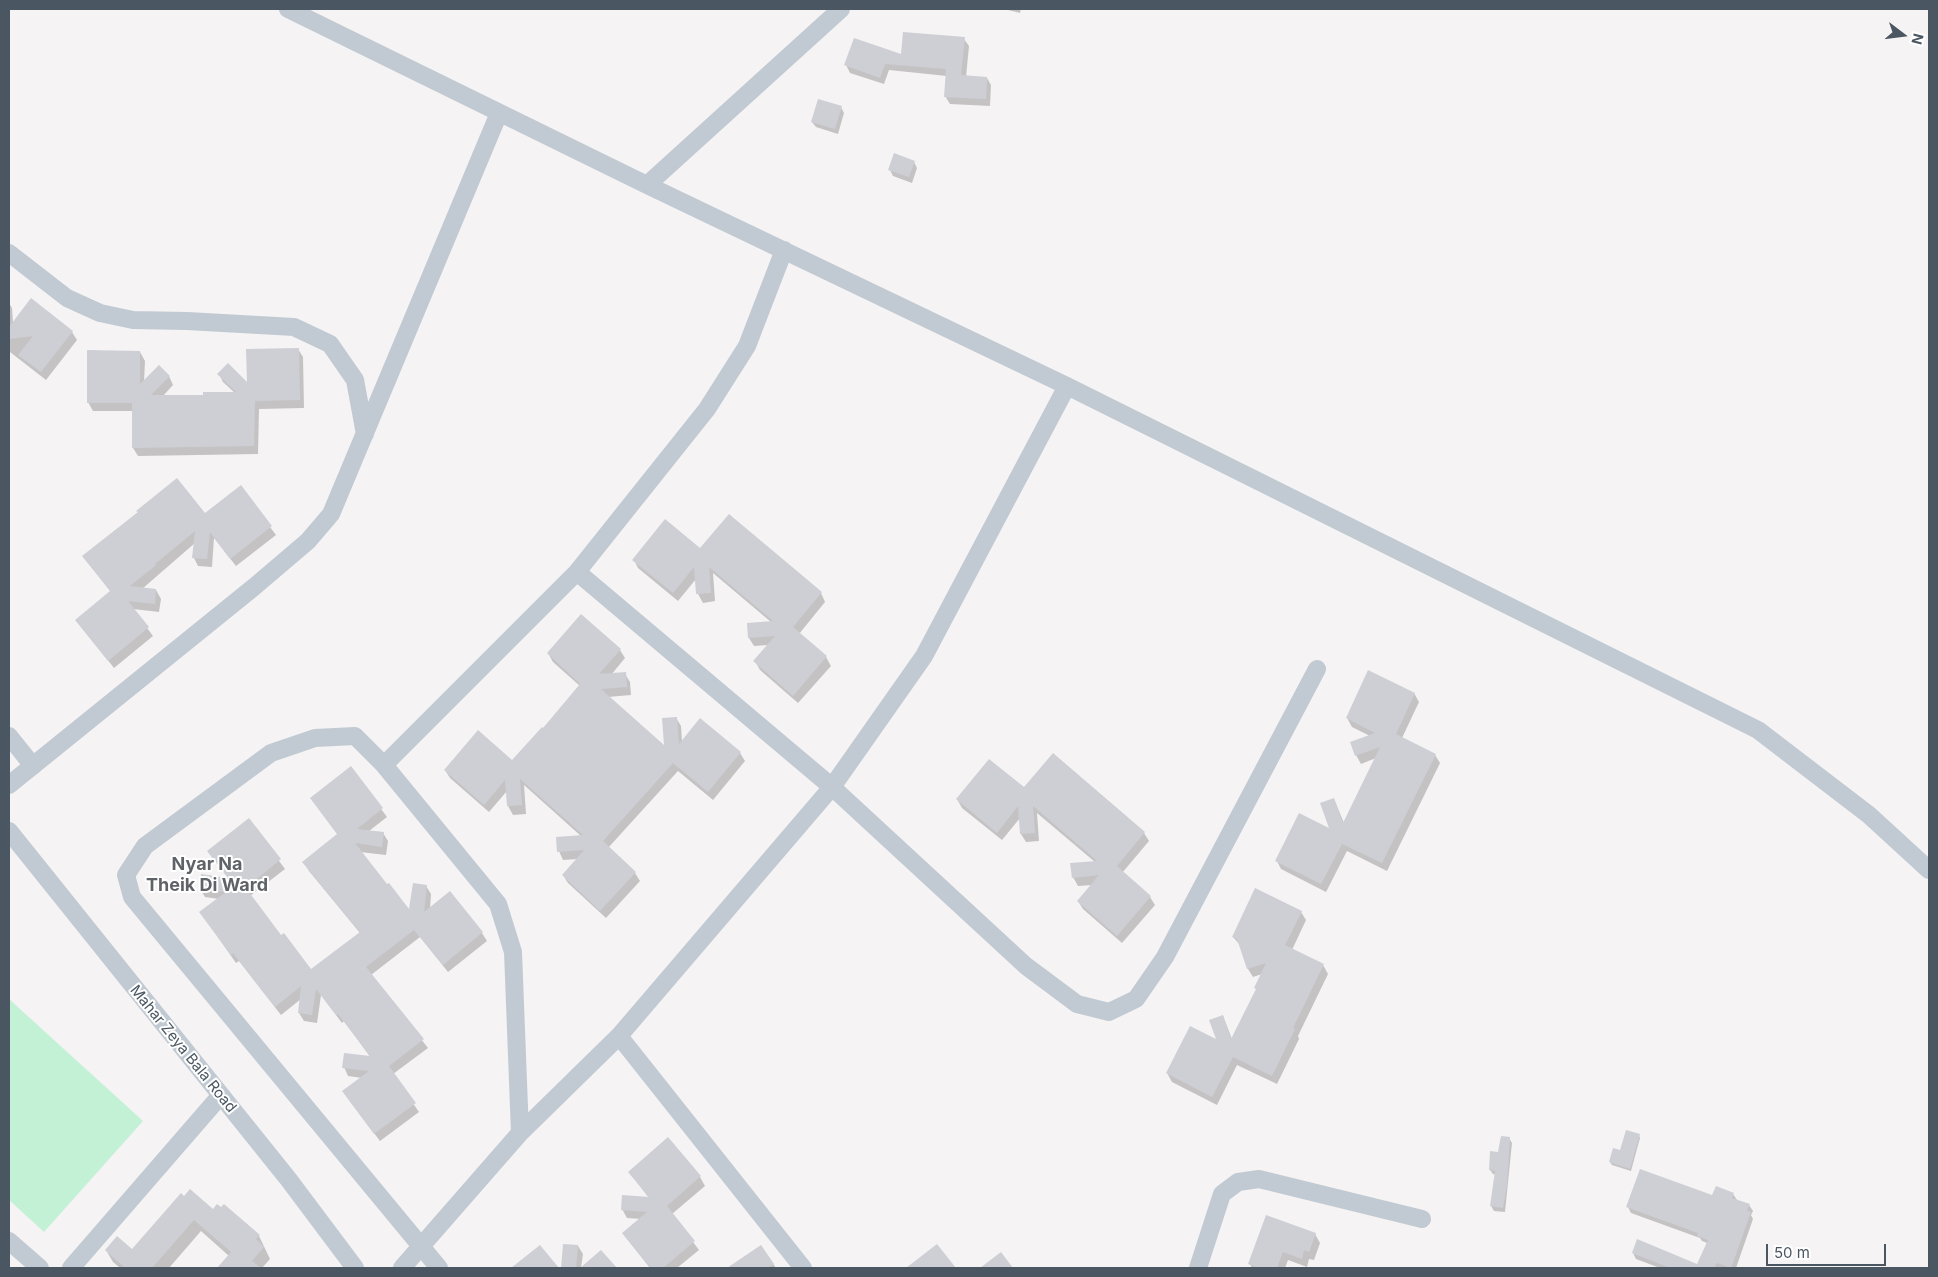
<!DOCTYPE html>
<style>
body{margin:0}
#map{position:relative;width:1938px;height:1277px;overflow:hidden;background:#f5f3f3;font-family:Inter,sans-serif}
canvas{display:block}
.frame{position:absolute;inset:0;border:10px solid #4a5661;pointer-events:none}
.north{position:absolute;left:1878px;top:10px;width:50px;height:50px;-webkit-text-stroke:4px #fff;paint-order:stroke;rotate:105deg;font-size:14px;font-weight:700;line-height:20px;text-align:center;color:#4a5661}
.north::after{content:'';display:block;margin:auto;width:18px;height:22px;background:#4a5661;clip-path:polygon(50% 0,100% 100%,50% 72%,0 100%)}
.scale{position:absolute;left:1766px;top:1244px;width:120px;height:22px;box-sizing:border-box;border:2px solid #4a5661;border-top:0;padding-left:6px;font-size:15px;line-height:18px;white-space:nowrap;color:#4a5661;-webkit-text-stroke:4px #fff;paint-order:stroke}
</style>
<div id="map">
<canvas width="1938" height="1277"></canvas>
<div class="frame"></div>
<div class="north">N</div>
<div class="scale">50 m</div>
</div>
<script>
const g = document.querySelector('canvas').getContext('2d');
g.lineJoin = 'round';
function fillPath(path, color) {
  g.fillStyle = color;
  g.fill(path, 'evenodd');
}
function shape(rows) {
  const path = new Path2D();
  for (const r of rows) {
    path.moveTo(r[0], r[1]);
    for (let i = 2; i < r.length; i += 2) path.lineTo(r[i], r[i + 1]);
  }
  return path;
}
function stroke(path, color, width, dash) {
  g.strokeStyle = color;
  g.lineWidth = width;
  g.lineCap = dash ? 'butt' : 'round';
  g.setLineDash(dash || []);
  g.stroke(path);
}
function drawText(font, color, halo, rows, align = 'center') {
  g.font = font + ' Inter,sans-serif';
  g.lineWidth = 4;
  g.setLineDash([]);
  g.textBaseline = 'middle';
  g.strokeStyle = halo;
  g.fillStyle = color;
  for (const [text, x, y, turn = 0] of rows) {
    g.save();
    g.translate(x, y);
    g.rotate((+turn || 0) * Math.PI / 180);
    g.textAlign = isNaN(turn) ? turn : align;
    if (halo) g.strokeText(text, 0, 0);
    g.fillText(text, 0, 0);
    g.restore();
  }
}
const green = shape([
 [9,999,143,1121,44,1232,9,1200]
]);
const shadow = shape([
 [1004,9,1021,9,1020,13],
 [964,39,969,46,966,77,987,78,991,85,990,106,950,104,945,96,947,76,889,70,884,84,850,73,846,65,902,56],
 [841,107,844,113,838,134,816,127,812,122],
 [914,162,917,168,912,183,893,176,890,170],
 [9,303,12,308,13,323,72,332,77,340,46,380,10,352,9,354],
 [298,349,303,357,304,408,259,409,258,454,138,456,133,448,133,411,93,411,88,402,140,352,145,361,144,382,169,376,173,385,163,396,204,396,235,393,223,382,219,374,248,385],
 [240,487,276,535,236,566,214,538,212,567,198,566,194,558,195,543,142,589,156,590,161,599,159,612,133,609,153,636,114,668,77,621,111,592,84,556,205,514],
 [700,550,821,593,825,602,799,634,826,657,831,666,798,703,760,670,755,661,768,645,754,646,749,638,771,622,713,573,715,601,703,603,698,594,696,579,678,601,638,568,634,560],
 [620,650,625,658,611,675,625,674,630,682,631,695,608,697,665,747,676,718,681,726,682,742,740,753,745,761,713,800,678,771,608,848,635,873,640,881,606,918,568,883,563,875,578,859,563,860,559,851,581,836,524,785,526,814,513,815,508,806,507,791,489,812,450,778,445,770,512,762,543,729,580,686,553,662,548,653],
 [1414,693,1419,702,1402,738,1435,755,1440,763,1387,871,1347,851,1326,892,1281,869,1277,861,1331,831,1334,799,1344,823,1376,758,1361,764,1356,755,1370,736,1352,727,1347,718],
 [351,768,387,817,369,831,383,833,388,841,386,855,360,852,410,913,426,886,431,894,430,909,482,933,487,941,448,972,420,937,371,975,428,1048,393,1074,419,1112,380,1141,349,1100,362,1078,348,1076,344,1067,371,1058,344,1021,342,1023,321,995,317,1023,304,1021,299,1013,301,999,281,1015,239,961,236,963,201,913,219,899,205,897,200,889,229,879,209,852,249,820,285,869,250,896,281,937,311,970,360,933,309,871,304,862,338,835,311,798],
 [1024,789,1144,833,1149,841,1122,873,1150,897,1155,905,1122,943,1083,909,1078,901,1092,885,1078,886,1073,877,1095,862,1037,813,1039,841,1026,842,1021,834,1020,818,1002,840,962,808,957,799],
 [1301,912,1306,920,1292,950,1323,965,1328,974,1298,1036,1299,1039,1277,1084,1237,1065,1217,1105,1172,1082,1167,1073,1218,1041,1223,1016,1232,1039,1257,990,1255,988,1262,974,1253,977,1248,969,1241,946,1233,937],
 [1639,1135,1640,1138,1631,1171,1612,1165,1610,1162],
 [1509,1138,1512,1143,1505,1212,1494,1211,1491,1206,1496,1175,1493,1174,1490,1170],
 [667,1139,700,1177,705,1186,672,1214,699,1250,677,1268,650,1268,623,1234,641,1219,627,1218,622,1209,649,1198,629,1172],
 [1733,1194,1737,1200,1749,1205,1753,1211,1751,1215,1753,1219,1736,1268,1660,1268,1636,1259,1633,1253,1697,1266,1707,1243,1702,1241,1700,1238,1631,1213,1628,1207],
 [181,1195,259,1236,270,1259,262,1268,218,1268,229,1256,201,1231,169,1268,118,1268,119,1267,113,1262,106,1250,132,1251],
 [1315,1234,1320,1243,1314,1260,1309,1259,1307,1267,1288,1260,1285,1268,1252,1268,1250,1264],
 [565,1245,578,1246,583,1254,581,1268,563,1268],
 [761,1246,776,1268,729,1268]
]);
const building = shape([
 [903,32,965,37,961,75,987,77,986,99,944,97,946,69,885,64,880,78,844,65,854,38,901,54],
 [818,99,842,106,835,129,811,122],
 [894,153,915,161,909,177,888,170],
 [31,298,73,331,41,372,18,355,33,336,9,339,9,327],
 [299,348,300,400,255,401,254,446,132,448,132,403,87,403,87,350,140,351,140,384,159,365,170,376,151,395,203,395,203,392,236,392,217,374,228,363,247,382,246,349],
 [177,478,205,513,241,485,272,526,230,559,210,532,207,559,192,558,195,531,155,564,156,565,130,586,156,589,155,604,128,601,149,627,108,661,75,620,110,591,82,556,138,512,136,511],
 [729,514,822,592,793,627,827,656,793,696,753,661,775,636,748,638,747,623,773,621,709,567,711,593,696,594,694,567,673,593,632,560,665,519,700,548],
 [581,614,621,649,599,674,626,672,627,687,601,689,664,745,662,718,677,717,679,744,700,718,741,752,708,792,673,763,603,841,636,872,600,911,562,875,584,850,557,852,556,837,583,835,520,779,522,805,507,806,505,780,484,805,444,770,478,730,512,760,542,727,543,728,580,684,547,653],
 [1368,670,1415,693,1396,734,1436,754,1382,863,1342,844,1321,884,1275,861,1299,813,1329,828,1320,803,1334,798,1343,823,1380,747,1355,756,1350,742,1375,733,1346,718],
 [1053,753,1145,832,1117,866,1151,896,1117,936,1077,901,1099,875,1072,878,1070,863,1097,861,1033,806,1035,833,1020,834,1018,806,997,833,956,799,989,759,1024,787],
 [351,766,383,808,357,829,384,832,382,847,355,843,387,884,389,883,409,909,413,883,427,885,424,912,450,891,483,932,443,965,414,930,366,967,424,1039,389,1066,416,1103,374,1134,342,1091,369,1071,342,1068,344,1053,370,1056,338,1014,336,1015,316,989,312,1015,298,1013,301,986,275,1007,233,953,231,955,199,912,226,892,199,889,201,874,228,878,207,851,249,818,281,859,246,888,281,935,284,933,311,969,360,932,302,862,337,834,310,798],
 [1255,888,1302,911,1285,945,1324,964,1293,1028,1295,1029,1272,1076,1233,1057,1212,1097,1166,1073,1190,1026,1216,1039,1209,1020,1223,1015,1231,1039,1256,989,1254,988,1266,963,1247,969,1237,939,1232,937],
 [1626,1130,1640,1134,1630,1169,1609,1162,1613,1148,1620,1150],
 [1501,1136,1510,1137,1507,1185,1503,1208,1490,1206,1495,1171,1489,1170,1490,1151,1498,1152],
 [668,1137,701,1176,667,1206,695,1241,663,1268,651,1268,622,1233,647,1212,621,1210,622,1195,649,1197,628,1172],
 [1640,1169,1712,1195,1716,1186,1734,1193,1732,1198,1750,1204,1747,1211,1751,1212,1731,1268,1717,1263,1714,1268,1670,1268,1632,1253,1637,1239,1697,1264,1708,1240,1697,1236,1698,1233,1626,1207],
 [190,1189,213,1209,217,1204,221,1207,224,1204,260,1235,256,1239,264,1247,252,1261,261,1268,217,1268,231,1252,194,1220,152,1268,125,1268,105,1250,117,1236,132,1249,181,1193,184,1196],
 [1266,1215,1316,1233,1309,1252,1304,1250,1302,1259,1283,1252,1277,1268,1259,1268,1248,1264],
 [563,1244,578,1245,576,1268,561,1268],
 [937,1244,956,1268,906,1268],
 [540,1245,559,1268,511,1268],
 [761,1245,774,1264,767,1268,727,1268],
 [601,1250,617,1268,580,1268],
 [1001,1252,1013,1268,980,1268]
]);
const street = shape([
 [288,9,647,185,1067,386,1758,730,1869,815,1929,870],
 [647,185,841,9],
 [9,253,67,298,100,313,133,320,187,321,294,327,330,344,355,380,365,434],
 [577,572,832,787,1026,966,1077,1004,1109,1012,1136,999,1165,957,1317,669],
 [9,736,33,766],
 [384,765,577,572,707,409,747,346,784,250],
 [9,785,254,587,308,541,331,514,499,113],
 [9,831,289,1180,355,1268],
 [619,1036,832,787,924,656,1067,386],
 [9,1241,40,1268],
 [71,1268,221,1095],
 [402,1268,520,1133,619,1036,803,1268],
 [439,1268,132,897,126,875,145,846,271,753,315,738,355,736,384,765,498,904,513,952,520,1133],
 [1198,1268,1222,1194,1238,1182,1259,1179,1422,1219]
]);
const streetNames = [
 ["Mahar Zeya Bala Road",183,1049,51]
];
const quarterNames = [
 ["Nyar Na",207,865],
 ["Theik Di Ward",207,886]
];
fillPath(green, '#c3f1d5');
fillPath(shadow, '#0003');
fillPath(building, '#cdcfd5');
stroke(street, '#c1cad2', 18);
drawText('15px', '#4a5661', '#fff', streetNames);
drawText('bold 18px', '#5f6368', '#fff', quarterNames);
</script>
